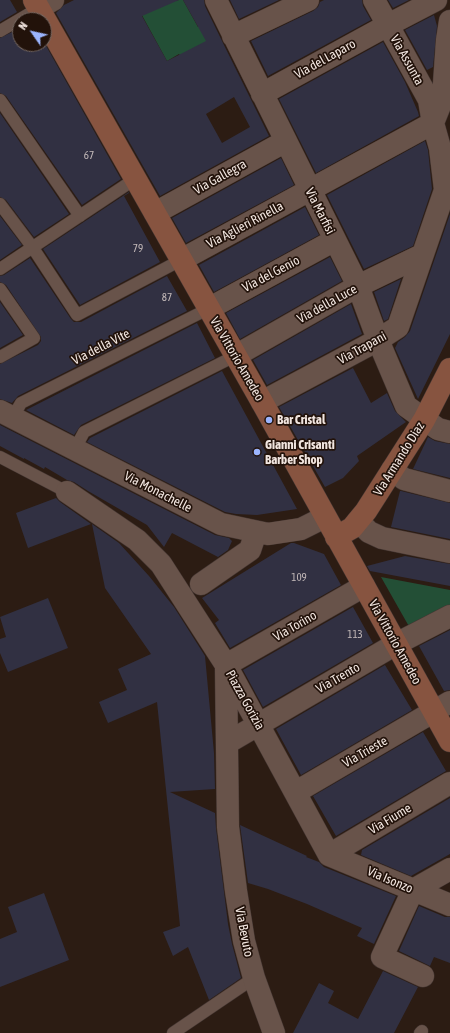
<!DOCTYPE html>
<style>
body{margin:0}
#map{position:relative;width:450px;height:1033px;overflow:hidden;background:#2c1c13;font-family:"Asap Condensed",sans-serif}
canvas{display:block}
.north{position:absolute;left:12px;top:12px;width:40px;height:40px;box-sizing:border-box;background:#22120a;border:1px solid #756760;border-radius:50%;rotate:304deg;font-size:11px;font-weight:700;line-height:16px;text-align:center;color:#f2e6e0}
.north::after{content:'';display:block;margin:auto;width:14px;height:18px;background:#9bb4fd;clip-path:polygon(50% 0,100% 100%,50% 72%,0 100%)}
</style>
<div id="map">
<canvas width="450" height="1033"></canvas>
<div class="north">N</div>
</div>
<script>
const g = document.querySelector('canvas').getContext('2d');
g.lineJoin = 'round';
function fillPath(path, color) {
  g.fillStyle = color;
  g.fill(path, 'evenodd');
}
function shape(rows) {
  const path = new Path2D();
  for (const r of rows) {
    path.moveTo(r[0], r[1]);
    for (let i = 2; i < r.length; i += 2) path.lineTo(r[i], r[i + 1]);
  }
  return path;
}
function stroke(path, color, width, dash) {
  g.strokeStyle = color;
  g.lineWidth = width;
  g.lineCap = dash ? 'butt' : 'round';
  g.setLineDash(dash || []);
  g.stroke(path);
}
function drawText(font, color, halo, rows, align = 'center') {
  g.font = font + ' "Asap Condensed",sans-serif';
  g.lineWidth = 3.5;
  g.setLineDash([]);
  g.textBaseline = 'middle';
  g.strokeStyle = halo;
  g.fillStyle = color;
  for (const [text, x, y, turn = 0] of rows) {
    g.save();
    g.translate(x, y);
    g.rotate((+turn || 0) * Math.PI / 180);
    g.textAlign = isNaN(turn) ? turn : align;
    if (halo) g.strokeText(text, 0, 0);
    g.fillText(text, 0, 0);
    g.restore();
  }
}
const green = shape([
 [179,0,183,0,198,27,201,26,210,44,182,58,179,54,167,61,138,8],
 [381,577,450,590,450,610,411,630]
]);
const building = shape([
 [0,0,10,0,17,12,0,22],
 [74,0,179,0,142,16,167,61,206,41,183,0,204,0,205,6,222,41,269,136,160,196,56,13,64,5],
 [234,97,250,127,222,143,206,114],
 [230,0,279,0,239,19],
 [324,0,362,0,363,6,371,20,268,76,251,41,313,11,318,7,320,2],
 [388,0,409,0,393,8],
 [434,15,437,26,433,67,427,70,405,30],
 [20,28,20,44,45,44,121,179,82,205,6,96,0,93,0,38],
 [383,42,405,82,418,112,419,116,316,173,279,99],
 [0,113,69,214,34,237,6,200,0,197],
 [425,141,428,150,432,189,413,246,364,269,327,195],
 [281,158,294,185,186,243,172,218],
 [129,192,129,193,124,196,160,262,80,305,43,249],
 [305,207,319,235,214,292,199,265],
 [450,214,450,334,418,399,395,348,398,342,405,337,410,331],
 [0,216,22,245,0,260],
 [330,257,342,281,240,339,226,313],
 [30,258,71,319,74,322,81,322,167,276,187,311,18,396,12,403,0,399,0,364,38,345,41,341,41,337,6,285,0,282,0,276,4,275],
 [401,279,388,319,384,321,374,292],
 [0,302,23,335,0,348],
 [351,304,362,334,267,385,253,360],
 [197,323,215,358,81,425,74,435,26,410],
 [353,368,371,403,387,393,395,411,406,422,357,456,359,461,343,478,325,487,279,407],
 [222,371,297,509,257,515,236,514,225,512,87,442,90,438],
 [0,425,215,535,229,538,232,541,228,550,218,557,172,533,164,547,147,525,88,491,74,482,67,480,45,467,44,469,24,458,24,459,0,446],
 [428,437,435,441,450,444,450,478,413,469],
 [401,491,450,503,450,539,391,527,400,491],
 [56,498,60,502,91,524,28,548,16,513],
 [92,524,119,543,149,576,174,607,205,656,214,753,215,789,170,792,215,813,216,828,228,924,232,944,241,978,209,1000,188,947,173,956,163,932,180,926,157,702,108,723,99,702,127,690,118,669,151,654,105,588],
 [291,543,294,543,324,554,341,585,230,648,215,623,219,620,202,598],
 [405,556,450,564,450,586,370,571,367,566],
 [48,598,68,648,8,672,0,653,0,639,6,637,0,617],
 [353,607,373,643,263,707,243,670],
 [450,630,450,690,444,691,419,646],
 [385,665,412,710,301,775,276,729],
 [423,732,446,771,336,836,313,796],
 [450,798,450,854,411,876,361,855,362,850],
 [240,825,307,856,306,857,319,862,324,867,396,896,374,944,357,936,362,928,307,904,268,889,248,883],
 [44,893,69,960,0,987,0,939,17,932,8,907],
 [419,906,445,917,450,917,450,963,434,957,430,966,399,951],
 [383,971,418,987,394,1033,293,1033,319,983,334,991,328,1003,358,1019]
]);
const lane = shape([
 [0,31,39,8],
 [0,100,80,216],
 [0,204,33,248,77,315,181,260],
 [0,269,135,179],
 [0,289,34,338,0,357],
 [13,417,21,403,208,309],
 [75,449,84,432,235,356],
 [0,457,67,492],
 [173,1033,254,978],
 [420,1033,422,1031]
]);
const street = shape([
 [216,0,358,286,378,340,406,406,438,429,450,432],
 [39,8,53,0],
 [233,36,308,0],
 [262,94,388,25,436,0],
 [155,213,286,141],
 [181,260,433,123,429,100,374,0],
 [208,309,335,240],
 [235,356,358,286,422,255],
 [262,402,378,340,398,327,445,190,440,148,433,123,443,98,447,40,450,21],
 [0,411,221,524,268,534,301,529,325,517],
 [392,470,404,479,450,491],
 [67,492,137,540,161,564,226,665,329,855],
 [358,521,369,532,382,538,450,552],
 [201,584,250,550,256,532],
 [226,665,364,586],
 [226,668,228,827,236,891,244,941,254,978,274,1033],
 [227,743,396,644,450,616],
 [296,792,450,702],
 [329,855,450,783],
 [329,855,450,905],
 [423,976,382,957,413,890,450,869]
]);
const secondary = shape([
 [34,0,262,402,450,741],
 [336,537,352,528,366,511,424,420,450,369]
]);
const markers = [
 [269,420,4,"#9bb4fd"],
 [257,452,4,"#9bb4fd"]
];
const numberNames = [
 ["67",89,156],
 ["79",138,249],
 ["87",167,298],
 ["109",299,578],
 ["113",355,635]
];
const streetNames = [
 ["Via del Laparo",325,59,-29],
 ["Via Assunta",407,60,61],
 ["Via Gallegra",220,177,-29],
 ["Via Marfisi",320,211,63],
 ["Via Aglieri Rinella",245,225,-28],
 ["Via del Genio",271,274,-28],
 ["Via della Luce",327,304,-29],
 ["Via della Vite",101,347,-27],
 ["Via Trapani",362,348,-29],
 ["Via Vittorio Amedeo",237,359,60],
 ["Via Armando Diaz",399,459,-58],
 ["Via Monachelle",158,492,27],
 ["Via Torino",295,626,-30],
 ["Via Vittorio Amedeo",395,642,61],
 ["Via Trento",338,678,-30],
 ["Piazza Gorizia",245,700,61],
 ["Via Trieste",365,752,-30],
 ["Via Fiume",390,819,-31],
 ["Via Isonzo",390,880,23],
 ["Via Bevuto",244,932,79]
];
const poiNames = [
 ["Bar Cristal",277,420],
 ["Gianni Crisanti",265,445],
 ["Barber Shop",265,460]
];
fillPath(green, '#234f36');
fillPath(building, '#313042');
stroke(lane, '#453733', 13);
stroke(street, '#453733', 23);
stroke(secondary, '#453733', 23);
stroke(lane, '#68534a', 12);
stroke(street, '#68534a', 22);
stroke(secondary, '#875440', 22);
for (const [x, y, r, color] of markers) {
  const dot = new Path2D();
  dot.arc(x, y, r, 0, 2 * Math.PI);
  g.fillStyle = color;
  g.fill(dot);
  stroke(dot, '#22120a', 1.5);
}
drawText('11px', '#c2b8b8', null, numberNames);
drawText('13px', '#f2e6e0', '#22120a', streetNames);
drawText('bold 13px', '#f2e6e0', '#22120a', poiNames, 'left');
</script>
